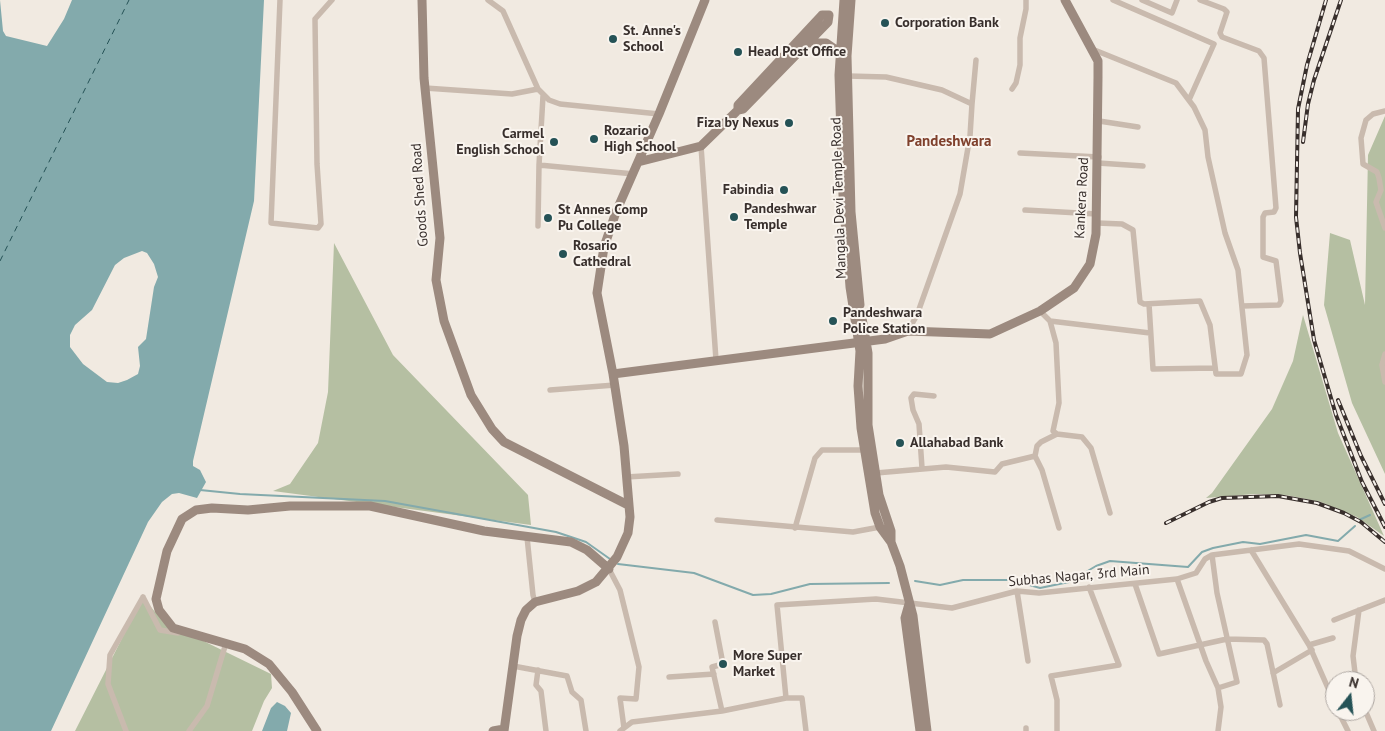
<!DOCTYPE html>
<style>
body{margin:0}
#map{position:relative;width:1385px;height:731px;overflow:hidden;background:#f1eae1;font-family:"PT Sans",sans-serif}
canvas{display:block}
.north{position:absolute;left:1325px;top:671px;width:50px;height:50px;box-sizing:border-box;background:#f9f4ee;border:1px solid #aca5a0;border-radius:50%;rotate:16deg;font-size:14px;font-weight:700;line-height:20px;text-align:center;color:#382f2c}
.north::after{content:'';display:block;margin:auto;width:18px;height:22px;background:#255256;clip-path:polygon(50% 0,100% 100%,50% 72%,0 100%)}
</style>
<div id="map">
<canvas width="1385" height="731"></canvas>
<div class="north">N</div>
</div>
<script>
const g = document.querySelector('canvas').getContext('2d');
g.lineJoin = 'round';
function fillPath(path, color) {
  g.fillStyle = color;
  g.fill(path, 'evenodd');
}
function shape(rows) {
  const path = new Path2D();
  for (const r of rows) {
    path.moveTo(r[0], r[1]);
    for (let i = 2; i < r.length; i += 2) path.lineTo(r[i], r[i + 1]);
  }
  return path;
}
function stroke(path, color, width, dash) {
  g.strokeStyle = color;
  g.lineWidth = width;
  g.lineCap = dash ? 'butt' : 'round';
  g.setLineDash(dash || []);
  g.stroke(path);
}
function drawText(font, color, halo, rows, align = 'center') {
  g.font = font + ' "PT Sans",sans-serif';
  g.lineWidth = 4;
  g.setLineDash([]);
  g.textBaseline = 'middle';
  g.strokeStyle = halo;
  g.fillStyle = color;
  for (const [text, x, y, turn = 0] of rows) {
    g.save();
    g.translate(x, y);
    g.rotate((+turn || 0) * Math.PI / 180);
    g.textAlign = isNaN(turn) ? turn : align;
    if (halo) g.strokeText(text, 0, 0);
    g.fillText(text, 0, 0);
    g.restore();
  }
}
const green = shape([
 [1385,116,1385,474,1352,403,1324,305,1330,233,1350,240,1365,305,1368,155],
 [334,243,393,355,528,495,531,525,273,491,290,484,318,443,328,392],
 [1303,315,1338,433,1384,536,1357,517,1321,502,1286,495,1254,494,1206,498,1212,493,1272,409,1293,361],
 [143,597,155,612,183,631,271,674,272,688,264,701,252,731,75,731]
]);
const water = shape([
 [0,0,3,31,6,36,47,46,64,19,72,0,264,0,254,201,193,461,193,466,200,470,206,482,197,498,179,493,172,494,162,502,148,522,51,731,0,731],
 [142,251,147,253,154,264,158,277,154,287,146,339,138,347,140,366,138,374,127,380,118,383,107,382,83,364,70,347,70,335,75,325,92,310,115,265,124,258],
 [277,702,285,706,291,713,287,731,262,731,271,708]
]);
const stream = shape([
 [200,490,240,494,385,501,556,532,586,542,610,559],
 [1359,520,1370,515],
 [618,564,694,573,753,595,771,594,810,584,889,583],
 [915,581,940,585,963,580,1012,580,1040,588,1069,582,1096,566,1110,561,1188,567,1202,552,1213,548,1243,542,1260,544,1306,535,1338,541,1355,526]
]);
const ferry = shape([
 [0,261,129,0]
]);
const street = shape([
 [280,0,271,223,318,228,321,224,317,164,315,19,332,0],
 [488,0,503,11,538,89,549,100,560,104,659,114],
 [1113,0,1214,44,1189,100],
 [1142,0,1172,13,1177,0],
 [1200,0,1224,9,1227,12,1220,33,1222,37,1259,51,1264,58,1276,208,1274,212,1265,213,1263,217,1263,257,1276,261,1281,301,1279,305,1242,306],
 [1092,49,1176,83,1194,107,1205,130,1208,157,1225,233,1238,270,1247,355,1241,374,1216,374,1210,325,1200,301,1144,304,1140,302,1133,230,1122,224,1097,223],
 [848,76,886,77,942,90,972,104,970,136,960,194,917,315,908,331],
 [425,88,512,94,538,89],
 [1012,89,1016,83,1020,65,1020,38,1026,9,1026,0],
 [972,104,976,60],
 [1385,111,1373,114,1366,120,1361,138,1363,164,1377,172,1379,178,1381,190,1376,202,1385,228],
 [1099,121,1138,127],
 [701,146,716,360],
 [1020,153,1099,157],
 [1098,163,1143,166],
 [539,165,543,96],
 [1025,210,1097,214],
 [538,226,539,165,634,174],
 [1149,304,1153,369,1215,368],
 [1040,311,1050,321,1056,343,1059,403,1053,431,1057,434,1082,437,1091,448,1110,513],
 [1050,321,1150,333],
 [1385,354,1382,365,1385,382],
 [550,390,615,385],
 [1035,456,1042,470,1059,528],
 [922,468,919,424,913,410,911,398,914,394,934,396],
 [876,473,946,467,995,472,1002,464,1035,456,1037,446,1041,442,1057,434],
 [626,477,678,474],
 [717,520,853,532,880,527],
 [795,528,815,458,822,450,864,450],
 [527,537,533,595,535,602],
 [1251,550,1309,645],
 [1212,555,1217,593,1237,682,1218,688],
 [609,569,620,590,639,667,636,699,620,698,624,728],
 [1177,579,1206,661,1218,688,1221,707,1218,731],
 [1135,584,1159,654,1227,639,1264,640,1267,644,1280,705],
 [1017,591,1028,661],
 [143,597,160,630,178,633],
 [1334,620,1385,600],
 [715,622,723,664,712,667,722,711],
 [1333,638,1309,645,1335,704],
 [513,666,567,676,572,692,581,700,586,731],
 [538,670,536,685,541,691,546,731],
 [1273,673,1312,650],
 [669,677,714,674],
 [1356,681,1353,656,1359,610],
 [786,698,802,698,806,731],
 [1365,710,1374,731],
 [1338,711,1348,731],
 [1026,728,1026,731],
 [126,731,108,684,110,655,143,597],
 [189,731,207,706,226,643,224,642],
 [620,731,632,722,722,711,786,698,777,605,876,599,952,608,1017,591,1039,593,1177,579,1196,573,1205,559,1212,555,1299,544,1349,551,1385,569],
 [1057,731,1057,700,1051,676,1119,665,1089,587]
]);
const secondary = shape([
 [422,0,424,78,440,238,436,280,444,321,471,395,492,429,504,442,628,505],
 [844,0,839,75,843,195,850,287,860,351,858,386,861,428,875,513,880,527,891,542,900,566,913,616,927,731],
 [851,0,847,56,851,212,860,305],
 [822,15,829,15,828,22,743,109,738,110,738,105,822,15],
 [808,43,826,43,839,52],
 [638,162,701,146,738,110],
 [862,318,868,353,868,425,879,495,891,531,891,541],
 [613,374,885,339,908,331,990,334,1040,311,1074,288,1090,264,1096,234,1098,77,1098,61,1065,0],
 [909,604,905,618,920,731],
 [317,731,292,692,269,664,245,649,173,628,159,610,156,599,167,551,182,519,196,510,212,508,248,510,290,506,370,506,484,531,571,542,587,550,609,569],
 [493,731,504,729],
 [504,731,517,636,521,620,526,610,535,602,578,591,596,582,617,557,628,533,630,517,624,446,613,374,597,293,604,247,616,212,659,114,705,0]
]);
const rail = shape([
 [1326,0,1307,65,1298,109,1296,217,1300,253,1314,340,1336,415,1362,482,1385,527],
 [1303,142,1308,104,1314,80,1341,0],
 [1338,400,1361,456,1385,504],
 [1166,523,1209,502,1222,498,1278,496,1317,503,1344,513,1361,522,1385,542]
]);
const markers = [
 [885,23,5,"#255256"],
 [613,39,5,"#255256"],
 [738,52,5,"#255256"],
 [789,123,5,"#255256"],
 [594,139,5,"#255256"],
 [554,142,5,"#255256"],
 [784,190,5,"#255256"],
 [734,217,5,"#255256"],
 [548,218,5,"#255256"],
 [563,254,5,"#255256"],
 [833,321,5,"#255256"],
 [900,443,5,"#255256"],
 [723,664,5,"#255256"]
];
const poiNames = [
 ["Corporation Bank",895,23],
 ["St. Anne's",623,31],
 ["School",623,47],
 ["Head Post Office",748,52],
 ["Fiza by Nexus",779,123,"right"],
 ["Rozario",604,131],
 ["High School",604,147],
 ["Carmel",544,134,"right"],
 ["English School",544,150,"right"],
 ["Fabindia",774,190,"right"],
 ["Pandeshwar",744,209],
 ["Temple",744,225],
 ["St Annes Comp",558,210],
 ["Pu College",558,226],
 ["Rosario",573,246],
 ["Cathedral",573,262],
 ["Pandeshwara",843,313],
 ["Police Station",843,329],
 ["Allahabad Bank",910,443],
 ["More Super",733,656],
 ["Market",733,672]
];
const streetNames = [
 ["Goods Shed Road",420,195,-94],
 ["Mangala Devi Temple Road",839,198,-92],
 ["Kankera Road",1082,198,-87],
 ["Subhas Nagar, 3rd Main",1079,576,-5]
];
const neighbourhoodNames = [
 ["Pandeshwara",949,142]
];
fillPath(green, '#b5bfa2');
fillPath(water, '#83aaac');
stroke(stream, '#83aaac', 2);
stroke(ferry, '#255256', 1, [6, 5]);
stroke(street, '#c9baae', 5.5);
stroke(secondary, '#9c8a7f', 9);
stroke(rail, '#382f2c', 4);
stroke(rail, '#f9f4ee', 2, [5.5]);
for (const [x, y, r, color] of markers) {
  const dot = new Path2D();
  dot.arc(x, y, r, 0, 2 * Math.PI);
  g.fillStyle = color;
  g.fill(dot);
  stroke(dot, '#f9f4ee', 2);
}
drawText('bold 14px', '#382f2c', '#f9f4ee', poiNames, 'left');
drawText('14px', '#382f2c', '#f9f4ee', streetNames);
drawText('bold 15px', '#7f402c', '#f9f4ee', neighbourhoodNames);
</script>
